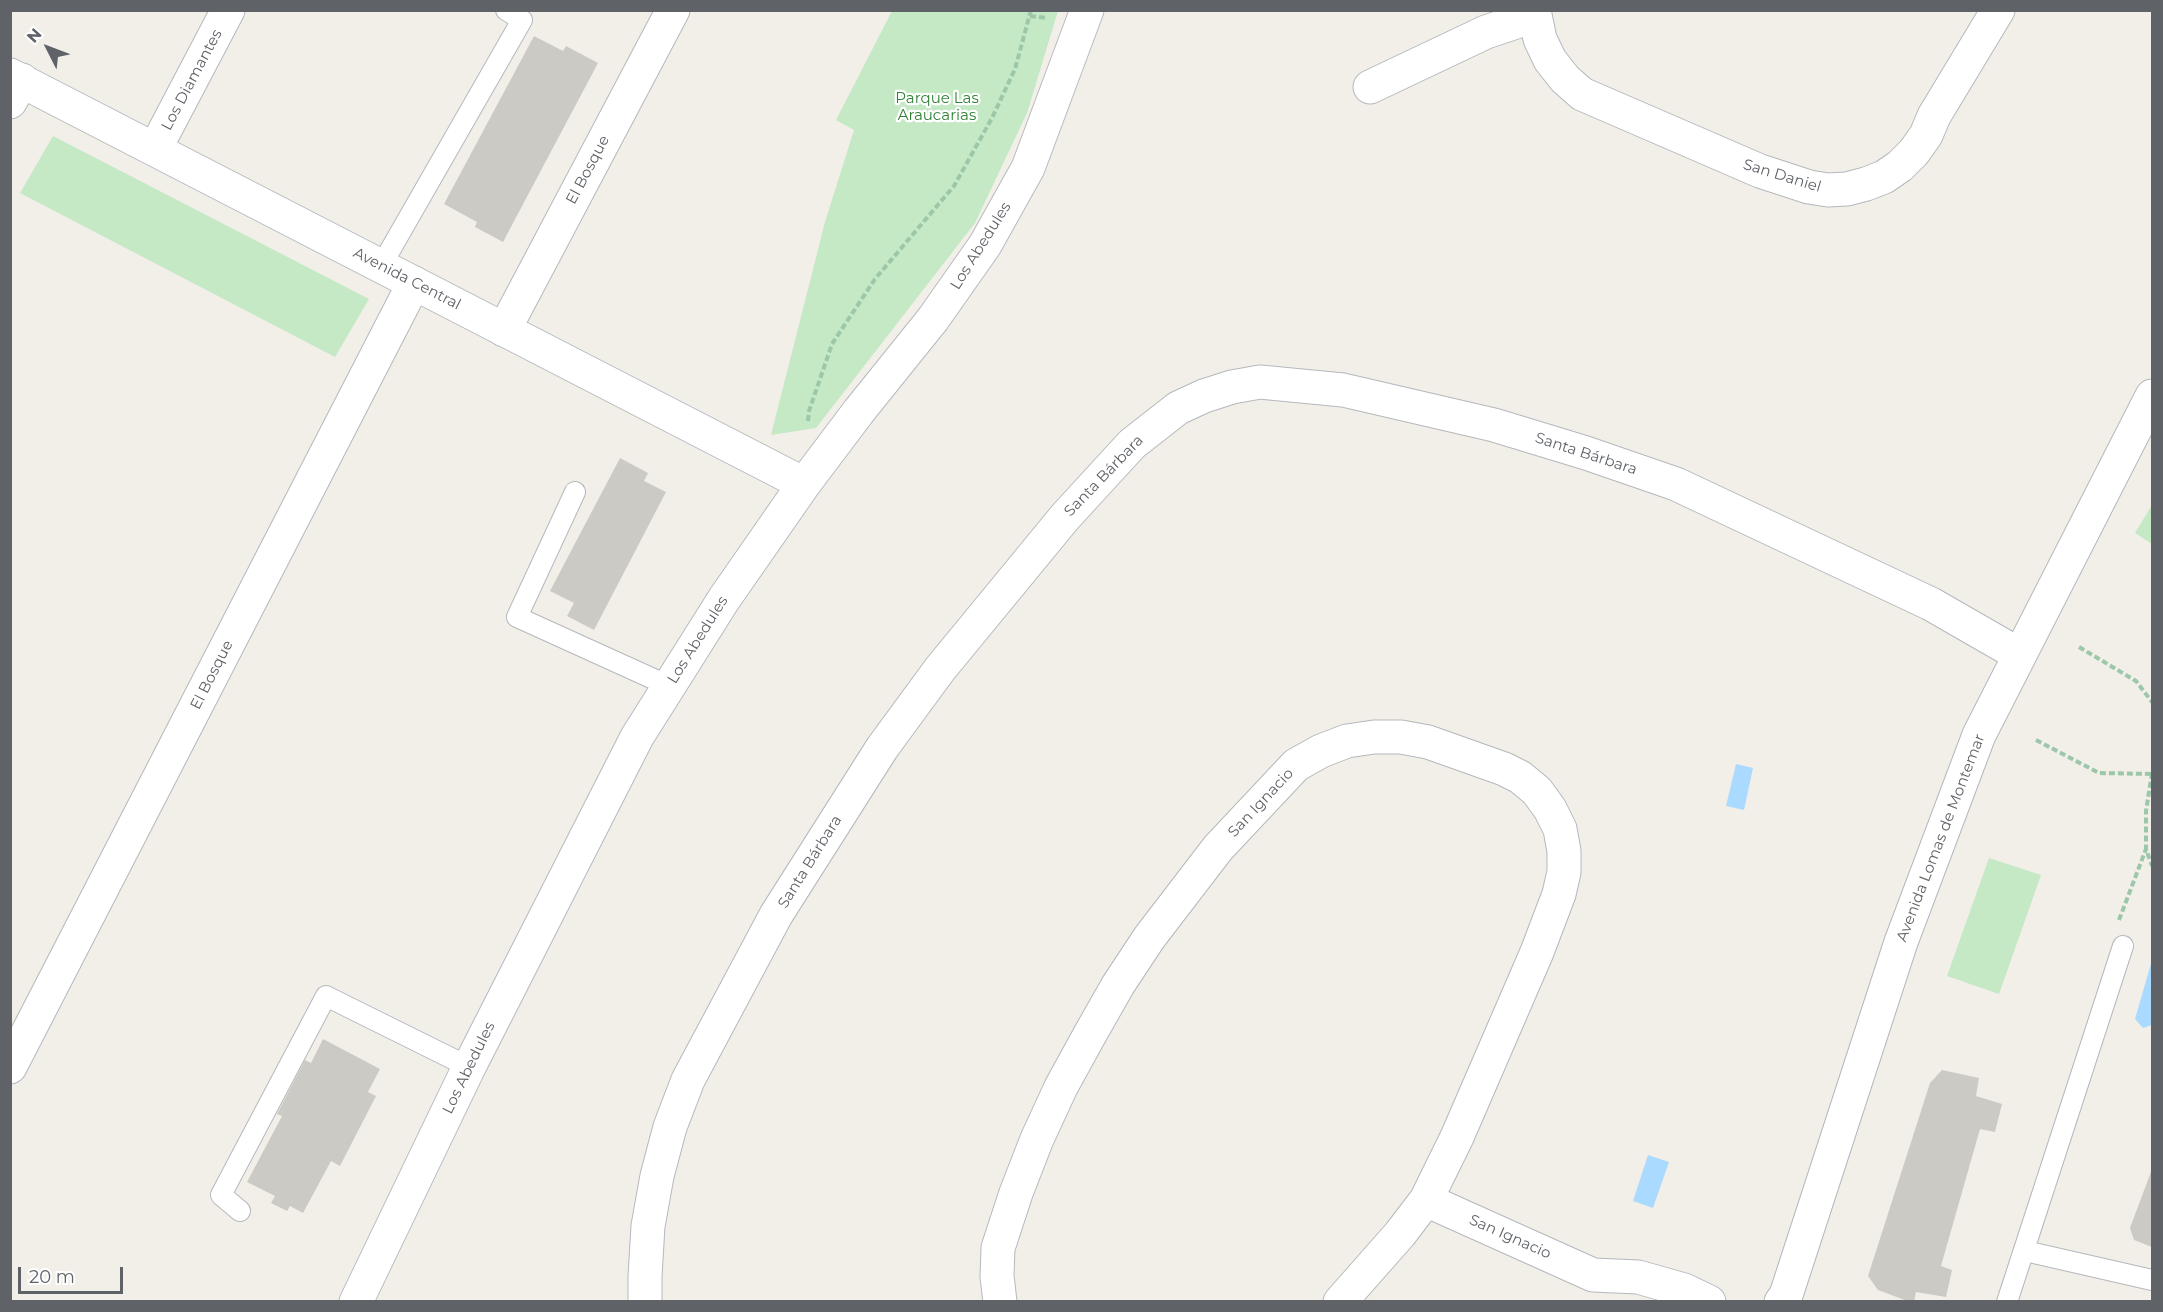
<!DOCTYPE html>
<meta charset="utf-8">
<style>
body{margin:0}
#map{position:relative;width:2163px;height:1312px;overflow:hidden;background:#f1efe8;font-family:Montserrat,sans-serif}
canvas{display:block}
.frame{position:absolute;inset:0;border:12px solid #5f6368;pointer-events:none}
.north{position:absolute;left:18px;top:18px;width:60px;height:60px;-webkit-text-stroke:4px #fff;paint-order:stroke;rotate:312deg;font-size:16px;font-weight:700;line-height:24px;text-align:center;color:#5f6368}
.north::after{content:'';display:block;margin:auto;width:21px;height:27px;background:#5f6368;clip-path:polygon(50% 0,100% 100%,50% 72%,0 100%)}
.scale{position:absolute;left:18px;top:1267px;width:105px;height:27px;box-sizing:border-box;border:3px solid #5f6368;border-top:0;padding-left:8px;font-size:18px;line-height:21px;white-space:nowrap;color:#5f6368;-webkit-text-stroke:4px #fff;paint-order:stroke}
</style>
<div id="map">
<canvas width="2163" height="1312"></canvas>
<div class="frame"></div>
<div class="north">N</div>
<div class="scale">20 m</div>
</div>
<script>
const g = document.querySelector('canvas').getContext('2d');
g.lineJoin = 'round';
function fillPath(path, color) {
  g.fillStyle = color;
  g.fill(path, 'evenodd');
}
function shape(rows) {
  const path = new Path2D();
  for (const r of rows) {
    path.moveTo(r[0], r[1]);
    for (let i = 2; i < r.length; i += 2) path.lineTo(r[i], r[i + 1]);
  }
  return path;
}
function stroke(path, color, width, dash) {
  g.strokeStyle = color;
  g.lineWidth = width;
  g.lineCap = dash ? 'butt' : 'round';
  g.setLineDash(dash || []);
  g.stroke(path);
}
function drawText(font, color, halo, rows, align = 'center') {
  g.font = font + ' Montserrat,sans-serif';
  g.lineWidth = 4.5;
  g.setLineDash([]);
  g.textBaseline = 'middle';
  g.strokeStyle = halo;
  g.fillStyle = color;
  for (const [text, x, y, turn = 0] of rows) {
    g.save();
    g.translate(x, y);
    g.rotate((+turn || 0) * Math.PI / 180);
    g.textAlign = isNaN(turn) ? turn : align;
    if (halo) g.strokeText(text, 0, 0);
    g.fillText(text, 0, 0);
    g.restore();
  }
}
const green = shape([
 [892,11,1058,11,1027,113,975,223,816,428,771,435,825,222,854,130,836,120],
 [53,136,369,299,335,357,20,193],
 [2152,505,2152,544,2135,533],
 [1989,858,2041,875,1999,994,1947,976]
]);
const water = shape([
 [1736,764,1753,768,1744,810,1726,806],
 [2152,960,2152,1025,2143,1028,2135,1019],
 [1648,1155,1669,1162,1653,1208,1633,1201]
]);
const building = shape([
 [534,36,563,51,566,46,598,63,503,242,475,227,477,222,444,204],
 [620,458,648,473,644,481,666,492,594,630,567,616,574,603,550,591],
 [323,1039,380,1069,368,1092,376,1096,340,1166,331,1161,303,1213,290,1206,287,1211,271,1203,275,1196,247,1182,282,1116,277,1114,305,1060,311,1063],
 [1942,1070,1979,1078,1976,1096,2002,1104,1995,1132,1980,1129,1941,1266,1952,1270,1946,1297,1916,1292,1914,1302,1910,1302,1878,1290,1868,1276,1930,1083],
 [2152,1169,2152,1247,2134,1240,2130,1228]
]);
const path = shape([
 [1030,16,1047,18],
 [808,421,809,411,832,344,875,279,954,186,992,118,1015,69,1031,10],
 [2079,647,2136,681,2152,702],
 [2036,740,2099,773,2152,774],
 [2152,773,2146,811,2146,849,2152,866],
 [2119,920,2146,849]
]);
const lane = shape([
 [381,266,522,20,506,10],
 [575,492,517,617,669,686],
 [240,1211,221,1195,326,996,469,1067],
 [2025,1251,2152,1280],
 [2007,1302,2123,946]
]);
const street = shape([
 [1534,10,1540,39,1550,60,1565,79,1582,94,1760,171,1809,187,1828,190,1847,189,1866,184,1884,177,1900,166,1914,152,1926,135,1934,116,1998,10],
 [1370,87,1486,32,1534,16],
 [10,102,22,80],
 [155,149,228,10],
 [504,330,673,10],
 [10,1067,414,283],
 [1426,1200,1593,1275,1638,1277,1684,1290,1709,1302],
 [645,1302,645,1276,648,1226,657,1176,670,1127,688,1080,776,915,882,748,940,669,1065,517,1132,444,1178,408,1204,396,1232,387,1260,382,1343,390,1494,425,1586,453,1676,484,1931,604,2018,654],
 [1000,1302,997,1276,998,1248,1016,1193,1037,1139,1061,1087,1089,1036,1118,985,1149,938,1218,848,1296,765,1321,751,1347,741,1374,737,1401,737,1428,742,1504,769,1520,777,1537,791,1550,809,1560,829,1564,851,1564,872,1559,894,1537,952,1457,1137,1426,1200,1400,1234,1340,1302],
 [1781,1302,1786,1295,1901,942,1979,735,2152,396]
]);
const secondary = shape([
 [10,75,804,484],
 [356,1302,469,1067,637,737,724,599,804,484,859,411,933,319,985,245,1028,168,1087,10]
]);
const streetNames = [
 ["Los Diamantes",192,80,-62],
 ["El Bosque",588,170,-62],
 ["San Daniel",1782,176,17],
 ["Los Abedules",981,246,-58],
 ["Avenida Central",407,279,27],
 ["Santa Bárbara",1586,454,18],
 ["Santa Bárbara",1104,476,-46],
 ["Los Abedules",698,640,-58],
 ["El Bosque",212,675,-63],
 ["San Ignacio",1261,803,-47],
 ["Avenida Lomas de Montemar",1941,838,-69],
 ["Santa Bárbara",810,862,-58],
 ["Los Abedules",469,1068,-64],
 ["San Ignacio",1510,1237,24]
];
const parkNames = [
 ["Parque Las",937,99],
 ["Araucarias",937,116]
];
fillPath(green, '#c5e8c5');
fillPath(water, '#aadaff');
fillPath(building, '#cccac5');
stroke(lane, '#b5b8bc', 22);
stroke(street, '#b5b8bc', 35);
stroke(secondary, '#b6babf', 35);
stroke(path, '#9cc7a9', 4, [6, 3]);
stroke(lane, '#fff', 20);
stroke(street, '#fff', 33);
stroke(secondary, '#fff', 33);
drawText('15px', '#5f6368', '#fff', streetNames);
drawText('15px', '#348238', '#fff', parkNames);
</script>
